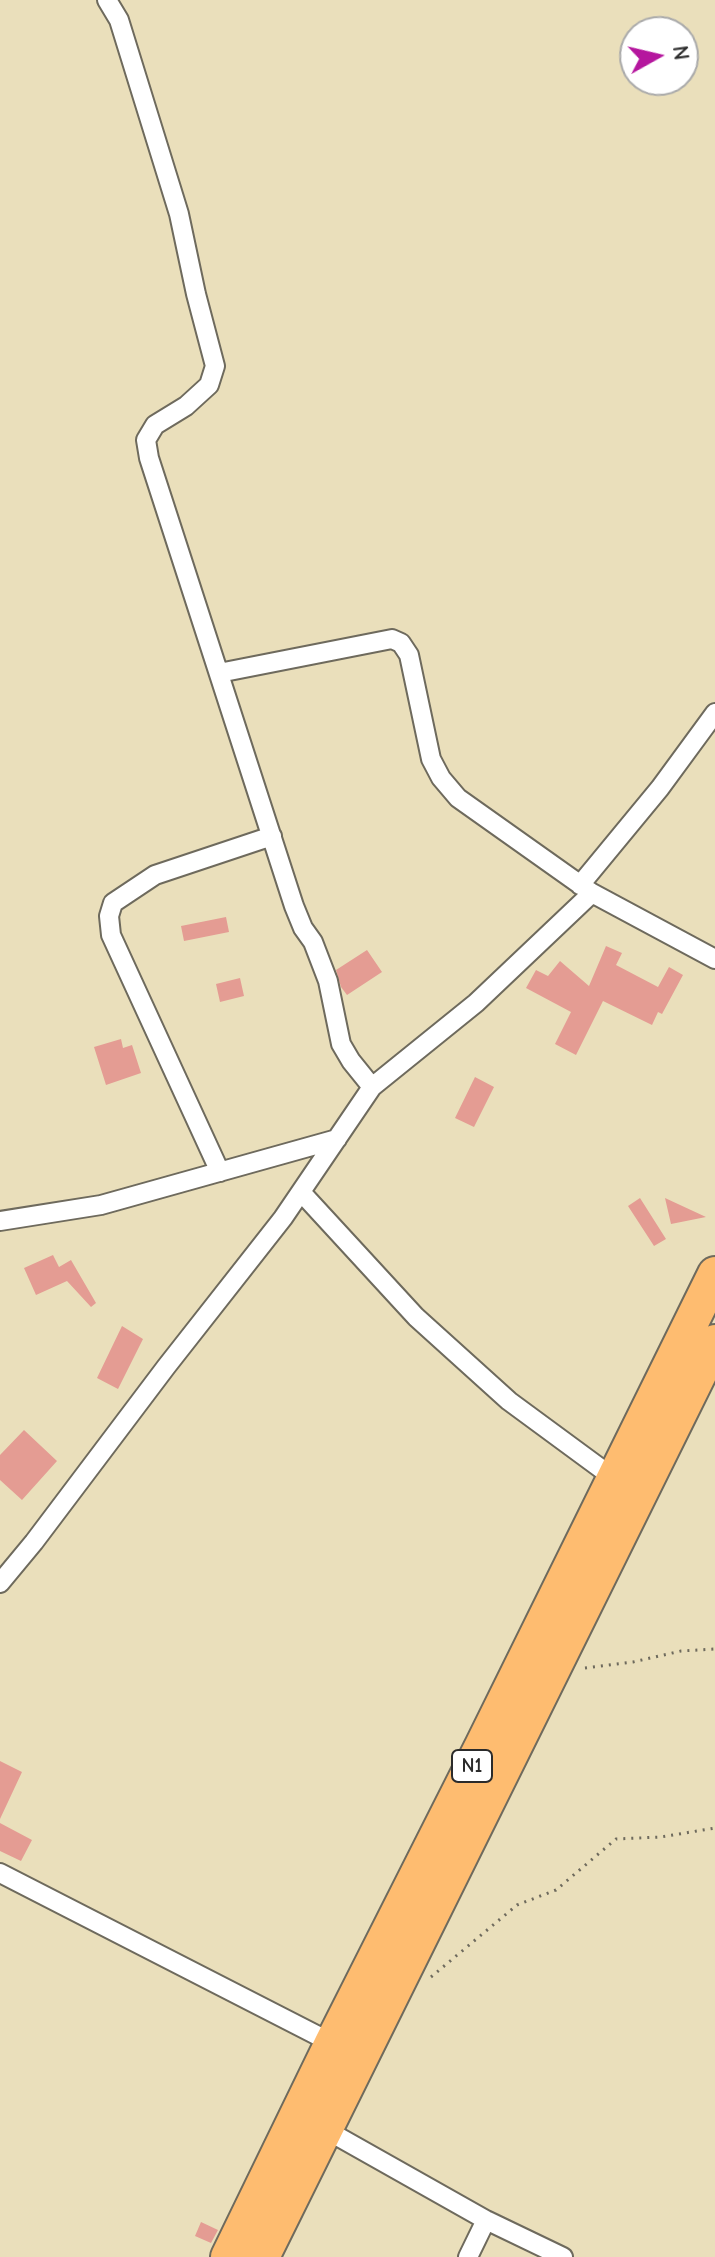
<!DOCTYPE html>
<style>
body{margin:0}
#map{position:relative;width:715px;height:2257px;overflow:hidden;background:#eadfbb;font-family:"Comic Neue",sans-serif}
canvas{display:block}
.north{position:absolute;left:619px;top:16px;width:80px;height:80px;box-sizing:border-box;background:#fff;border:2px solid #aaa;border-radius:50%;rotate:82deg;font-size:22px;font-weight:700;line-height:32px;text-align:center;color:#2b2b2b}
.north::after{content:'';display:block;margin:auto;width:28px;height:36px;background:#b5179e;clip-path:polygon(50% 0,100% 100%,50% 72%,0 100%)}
</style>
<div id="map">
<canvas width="715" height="2257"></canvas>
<div class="north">N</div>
</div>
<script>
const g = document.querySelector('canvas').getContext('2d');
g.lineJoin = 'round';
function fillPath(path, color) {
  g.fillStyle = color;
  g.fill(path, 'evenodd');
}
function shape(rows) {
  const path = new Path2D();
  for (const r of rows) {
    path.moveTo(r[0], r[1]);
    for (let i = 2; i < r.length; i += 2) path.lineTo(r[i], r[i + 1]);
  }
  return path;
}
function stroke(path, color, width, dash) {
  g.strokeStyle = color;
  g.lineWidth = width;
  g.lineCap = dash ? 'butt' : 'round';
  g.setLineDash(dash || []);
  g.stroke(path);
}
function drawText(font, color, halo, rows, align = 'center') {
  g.font = font + ' "Comic Neue",sans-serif';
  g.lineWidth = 6;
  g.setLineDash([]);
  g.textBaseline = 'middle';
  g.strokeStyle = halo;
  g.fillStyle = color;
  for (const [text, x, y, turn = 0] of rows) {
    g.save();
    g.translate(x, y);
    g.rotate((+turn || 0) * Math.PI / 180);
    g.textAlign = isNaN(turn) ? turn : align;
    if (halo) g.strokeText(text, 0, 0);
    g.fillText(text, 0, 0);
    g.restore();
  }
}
const building = shape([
 [226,917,229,932,184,941,181,926],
 [606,946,622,953,616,965,658,987,669,967,683,975,662,1014,658,1012,652,1025,603,1001,576,1055,555,1044,571,1012,526,988,536,970,548,976,560,961,589,986],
 [367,950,382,972,347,995,341,987,336,970],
 [240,978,244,996,220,1002,216,984],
 [121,1039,123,1048,132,1045,141,1073,106,1085,94,1047],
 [475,1077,494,1087,474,1127,455,1118],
 [640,1198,666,1239,654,1246,628,1206],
 [665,1198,706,1217,671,1224],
 [53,1255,59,1267,71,1260,96,1303,91,1307,67,1281,36,1295,24,1268],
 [122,1326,143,1339,118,1389,97,1378],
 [24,1430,57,1461,22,1500,0,1480,0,1455],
 [0,1761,22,1772,0,1819],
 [0,1823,32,1840,21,1861,0,1851],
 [201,2222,218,2230,211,2243,195,2236]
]);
const path = shape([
 [585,1668,633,1662,681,1651,715,1649],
 [431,1977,517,1905,556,1890,616,1839,661,1837,715,1828]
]);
const street = shape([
 [107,0,119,20,179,214,196,294,215,366,209,385,186,406,155,425,146,440,149,458,294,906,303,928,313,942,328,981,341,1044,351,1061,372,1087],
 [219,673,392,639,401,643,409,655,431,759,441,778,458,798,592,893],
 [580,885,660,788,715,713],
 [220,1172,111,935,109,916,113,903,155,875,272,836],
 [301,1192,416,1317,509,1401,615,1479],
 [0,1221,101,1205,337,1139],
 [0,1583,34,1542,166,1367,283,1218,372,1087,476,1003,592,893,715,959],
 [0,1873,332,2043],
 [321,2127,486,2220,563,2257],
 [468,2257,486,2220]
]);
const highway = shape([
 [228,2257,332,2043,482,1746,715,1274],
 [262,2257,715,1342]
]);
const shields = [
 [472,1766,40]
];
const shieldNames = [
 ["N1",472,1766]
];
fillPath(building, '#e49c93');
stroke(street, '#6e6a5d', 22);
stroke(highway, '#6e6a5d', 38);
stroke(path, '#6e6a5d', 3, [2, 6]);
stroke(street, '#fff', 18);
stroke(highway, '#febc70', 34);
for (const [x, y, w] of shields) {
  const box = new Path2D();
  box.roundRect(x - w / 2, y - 16, w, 32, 6);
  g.fillStyle = '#fff';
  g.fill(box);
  stroke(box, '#2b2b2b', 2);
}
drawText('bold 20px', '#2b2b2b', null, shieldNames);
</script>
